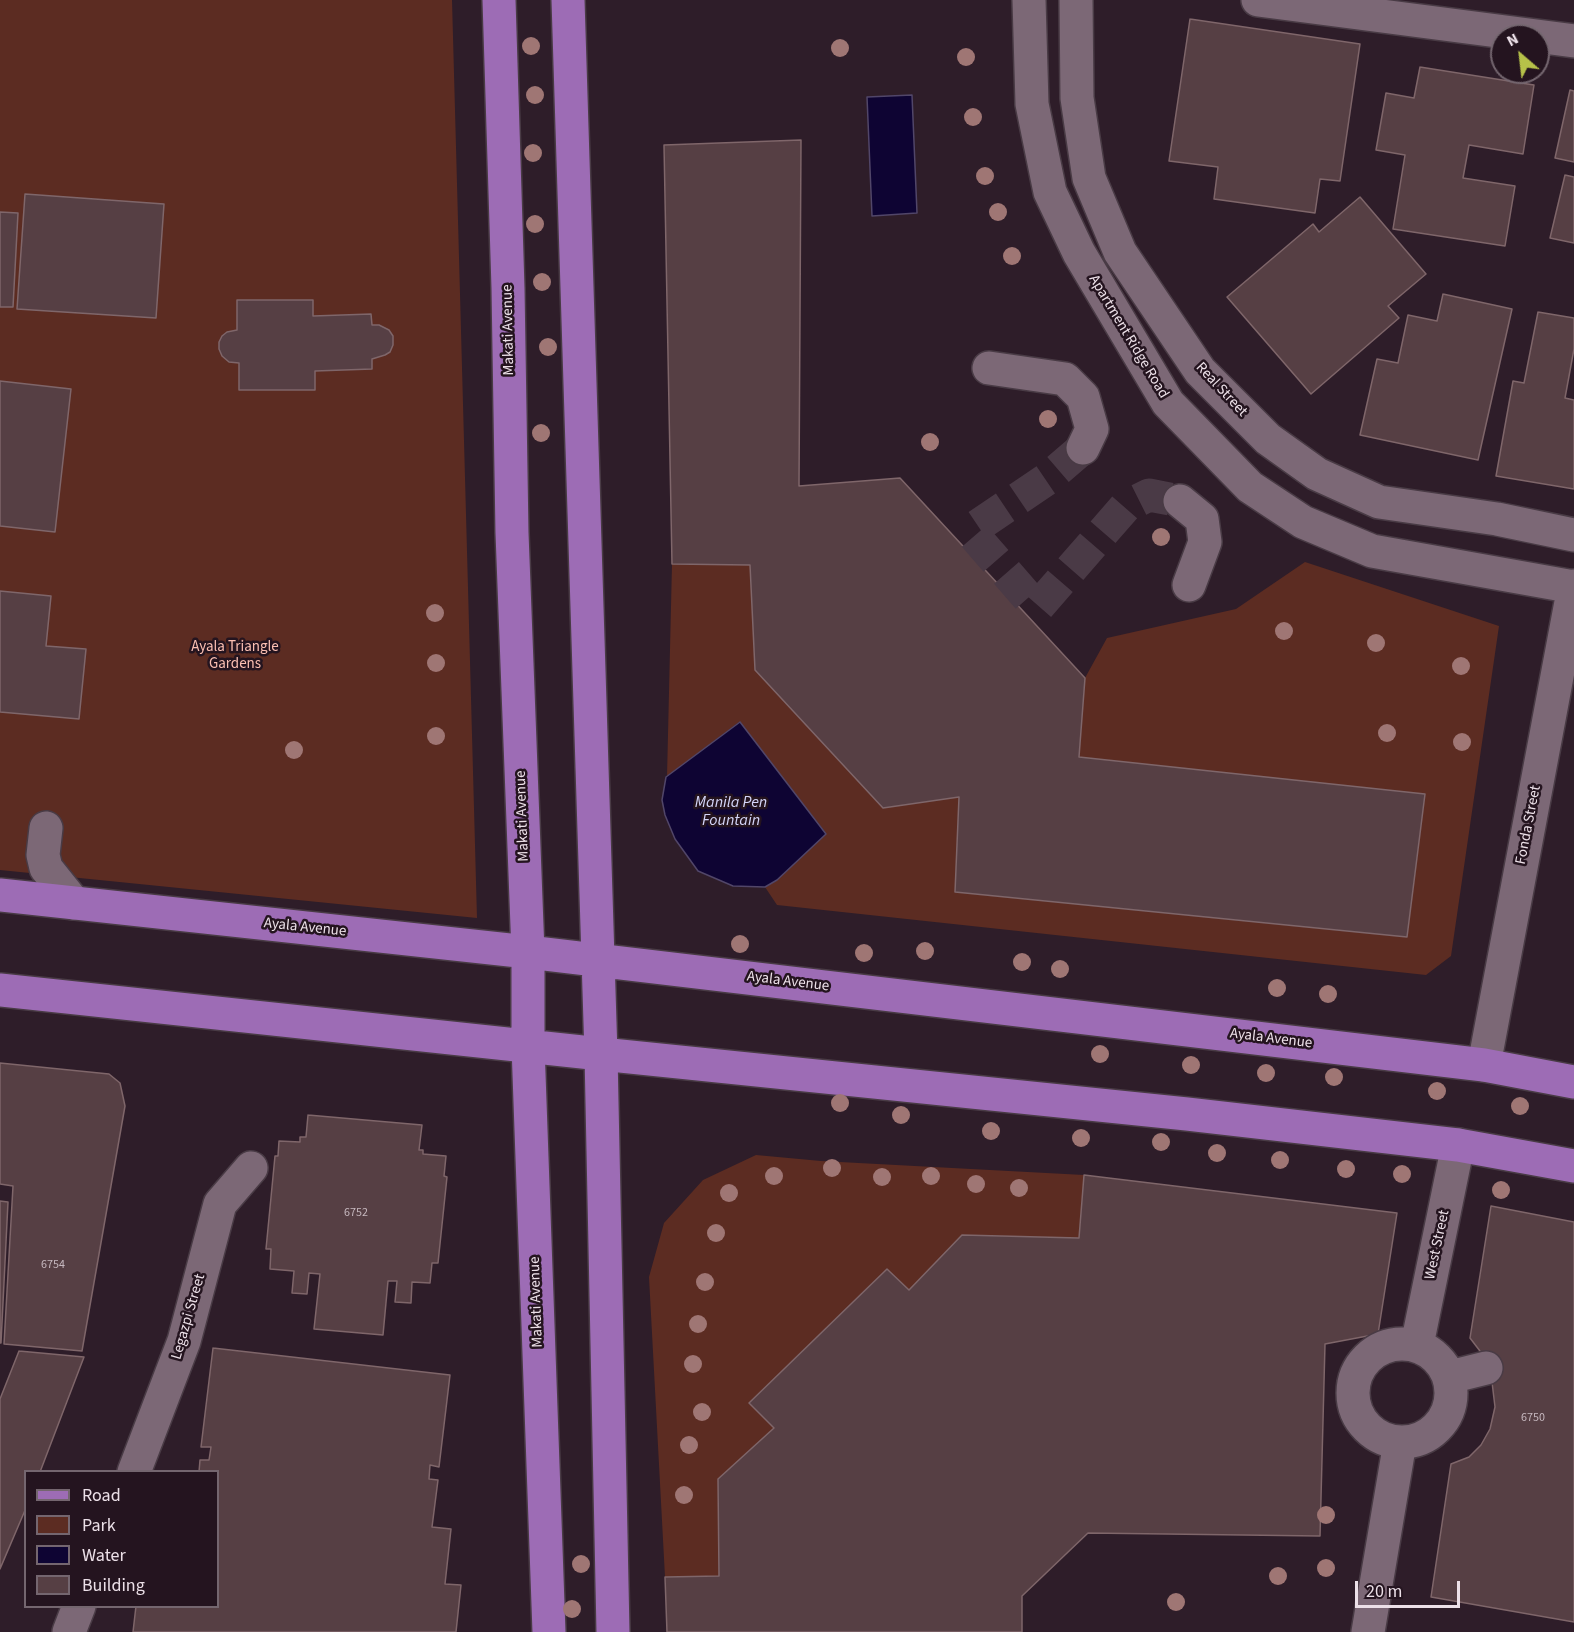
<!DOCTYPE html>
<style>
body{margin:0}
#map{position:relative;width:1574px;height:1632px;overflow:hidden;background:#2e1d29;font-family:"Source Sans 3",sans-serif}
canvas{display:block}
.legend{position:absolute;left:24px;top:1470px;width:195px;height:138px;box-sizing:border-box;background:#24141f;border:2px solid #74666f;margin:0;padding:8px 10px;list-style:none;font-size:18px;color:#ece0e8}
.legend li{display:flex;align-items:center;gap:12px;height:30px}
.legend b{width:30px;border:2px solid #74666f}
.north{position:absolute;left:1490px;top:24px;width:60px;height:60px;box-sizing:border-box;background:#24141f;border:2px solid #74666f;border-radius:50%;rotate:332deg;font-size:16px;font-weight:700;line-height:24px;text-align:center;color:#ece0e8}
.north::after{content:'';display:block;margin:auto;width:21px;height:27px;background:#b6c149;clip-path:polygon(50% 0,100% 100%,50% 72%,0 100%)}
.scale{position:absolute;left:1355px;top:1581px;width:105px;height:27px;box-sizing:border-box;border:3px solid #ece0e8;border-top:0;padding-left:8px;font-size:18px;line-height:21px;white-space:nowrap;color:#ece0e8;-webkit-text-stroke:4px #24141f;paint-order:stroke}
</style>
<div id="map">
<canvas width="1574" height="1632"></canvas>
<ul class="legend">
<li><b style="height:8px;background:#9d6cb5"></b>Road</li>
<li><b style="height:16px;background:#5c2c22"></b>Park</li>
<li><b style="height:16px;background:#0e0433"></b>Water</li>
<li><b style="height:16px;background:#563f44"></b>Building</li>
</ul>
<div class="north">N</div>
<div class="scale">20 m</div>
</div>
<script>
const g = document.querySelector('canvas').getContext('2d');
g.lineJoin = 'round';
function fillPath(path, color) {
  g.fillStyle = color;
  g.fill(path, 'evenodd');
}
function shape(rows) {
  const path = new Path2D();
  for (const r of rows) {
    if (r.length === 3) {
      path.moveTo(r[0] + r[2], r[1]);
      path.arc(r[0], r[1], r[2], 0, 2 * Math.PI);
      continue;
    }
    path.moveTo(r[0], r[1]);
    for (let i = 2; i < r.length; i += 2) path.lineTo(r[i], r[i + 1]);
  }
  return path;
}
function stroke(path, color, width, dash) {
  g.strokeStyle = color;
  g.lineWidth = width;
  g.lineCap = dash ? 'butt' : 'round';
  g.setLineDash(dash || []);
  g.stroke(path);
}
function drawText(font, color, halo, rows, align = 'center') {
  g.font = font + ' "Source Sans 3",sans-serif';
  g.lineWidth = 5;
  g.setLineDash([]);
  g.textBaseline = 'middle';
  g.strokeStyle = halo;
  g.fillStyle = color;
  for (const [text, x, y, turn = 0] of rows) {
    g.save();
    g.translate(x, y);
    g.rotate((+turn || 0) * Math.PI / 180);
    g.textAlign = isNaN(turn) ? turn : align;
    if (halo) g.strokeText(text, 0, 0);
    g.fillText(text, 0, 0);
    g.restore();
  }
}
const green = shape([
 [0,0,452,0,477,918,0,870],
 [1305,562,1499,626,1451,956,1426,975,777,905,765,887,777,880,826,833,739,722,667,777,672,564,750,565,755,670,883,808,959,797,955,892,1407,937,1425,795,1079,757,1085,678,1107,638,1236,609],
 [756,1155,821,1161,1084,1175,1079,1238,962,1235,909,1290,887,1269,750,1402,774,1428,718,1479,719,1576,665,1577,649,1277,664,1223,703,1180]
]);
const water = shape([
 [912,95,917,213,872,216,867,97,912,95],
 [740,722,826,834,777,880,765,887,733,886,698,871,675,839,665,815,662,800,666,777,740,722]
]);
const building = shape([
 [1190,19,1360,44,1340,181,1320,179,1315,213,1214,199,1218,167,1169,161,1190,19],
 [1420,67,1534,85,1523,154,1469,145,1463,178,1515,186,1505,246,1393,229,1405,155,1376,150,1386,93,1414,98,1420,67],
 [1570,90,1574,91,1574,162,1555,158,1570,90],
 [801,140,799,486,900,478,1085,678,1079,757,1425,794,1407,937,955,892,959,797,883,808,755,670,750,565,672,564,664,145,801,140],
 [1565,175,1574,177,1574,243,1550,238,1565,175],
 [25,194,164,204,156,318,17,309,25,194],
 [1360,197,1426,274,1388,306,1399,318,1311,394,1227,297,1313,224,1319,232,1360,197],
 [0,212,18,213,13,307,0,307,0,212],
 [1443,294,1512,309,1478,460,1360,435,1377,359,1398,363,1408,315,1437,321,1443,294],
 [237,300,313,300,313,316,371,314,372,325,379,325,389,330,393,336,393,345,390,352,385,355,372,359,372,369,315,371,315,390,239,390,239,363,229,362,222,356,219,349,219,342,222,336,227,332,237,330,237,300],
 [1538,312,1574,318,1574,349,1565,398,1574,400,1574,489,1496,476,1513,381,1524,383,1538,312],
 [0,381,71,389,55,532,0,526,0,381],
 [0,591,51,596,46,646,86,649,79,719,0,712,0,591],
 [0,1063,109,1074,120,1083,125,1106,82,1351,4,1344,13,1186,0,1184,0,1063],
 [308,1115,422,1125,419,1150,423,1150,423,1154,446,1156,444,1176,447,1177,438,1263,432,1263,430,1283,412,1282,411,1303,395,1302,397,1281,388,1281,383,1335,314,1329,320,1274,309,1273,307,1294,292,1293,294,1271,270,1269,271,1249,266,1249,275,1156,278,1156,279,1141,300,1142,300,1137,306,1137,308,1115],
 [1084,1175,1397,1213,1378,1334,1325,1344,1320,1536,1088,1533,1022,1596,1022,1632,667,1632,665,1577,719,1576,718,1479,774,1428,749,1403,887,1269,909,1290,962,1235,1079,1238,1084,1175],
 [0,1201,8,1202,1,1343,0,1343,0,1201],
 [1491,1206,1574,1222,1574,1622,1431,1597,1451,1464,1469,1457,1481,1445,1490,1429,1495,1407,1492,1382,1483,1355,1470,1338,1491,1206],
 [213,1348,450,1375,439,1467,430,1465,429,1479,438,1480,432,1527,451,1529,445,1584,461,1585,456,1632,133,1632,136,1606,218,1606,218,1472,199,1472,200,1460,209,1460,211,1447,201,1447,213,1348],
 [19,1351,84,1357,40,1472,26,1472,26,1508,0,1569,0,1399,19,1351]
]);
const minorTunnel = shape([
 [1083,448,1047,479,970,531,1037,608,1125,507,1149,495,1180,501]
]);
const minor = shape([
 [1029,0,1032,104,1050,192,1079,253,1168,403,1250,487,1303,522,1372,551,1574,587],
 [1076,0,1077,98,1089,178,1120,252,1200,371,1268,439,1317,474,1379,502,1497,519,1574,535],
 [1258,0,1574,41],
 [989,368,1065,379,1083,397,1092,429,1083,448],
 [1180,501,1202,519,1205,542,1189,585],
 [46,828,43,855,46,868,74,903],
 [1484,1065,1574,586],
 [1402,1393,49],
 [1417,1345,1458,1145],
 [1450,1377,1486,1368],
 [134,1472,184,1341,220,1204,251,1168],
 [69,1632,79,1606],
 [1368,1632,1400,1442]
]);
const major = shape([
 [499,0,508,288,512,533,528,952,528,1046,549,1632],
 [568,0,601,1054,613,1632],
 [0,895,528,952,1484,1065,1574,1082],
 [0,990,601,1054,1187,1114,1458,1145,1574,1166]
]);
const trees = [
 [531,46],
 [840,48],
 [966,57],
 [535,95],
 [973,117],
 [533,153],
 [985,176],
 [998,212],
 [535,224],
 [1012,256],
 [542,282],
 [548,347],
 [1048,419],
 [541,433],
 [930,442],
 [1161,537],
 [435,613],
 [1284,631],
 [1376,643],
 [436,663],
 [1461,666],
 [1387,733],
 [436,736],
 [1462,742],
 [294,750],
 [740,944],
 [925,951],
 [864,953],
 [1022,962],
 [1060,969],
 [1277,988],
 [1328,994],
 [1100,1054],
 [1191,1065],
 [1266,1073],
 [1334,1077],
 [1437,1091],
 [840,1103],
 [1520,1106],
 [901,1115],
 [991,1131],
 [1081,1138],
 [1161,1142],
 [1217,1153],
 [1280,1160],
 [832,1168],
 [1346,1169],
 [1402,1174],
 [774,1176],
 [931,1176],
 [882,1177],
 [976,1184],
 [1019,1188],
 [1501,1190],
 [729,1193],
 [716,1233],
 [705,1282],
 [698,1324],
 [693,1364],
 [702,1412],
 [689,1445],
 [684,1495],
 [1326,1515],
 [581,1564],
 [1326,1568],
 [1278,1576],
 [1176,1602],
 [572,1609]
];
const numberNames = [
 ["6752",356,1213],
 ["6754",53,1265],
 ["6750",1533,1418]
];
const streetNames = [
 ["Makati Avenue",509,330,-91],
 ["Apartment Ridge Road",1128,337,59],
 ["Real Street",1221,390,47],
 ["Makati Avenue",523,816,-92],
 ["Fonda Street",1529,825,-79],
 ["Ayala Avenue",305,928,6],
 ["Ayala Avenue",788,982,7],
 ["Ayala Avenue",1271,1039,7],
 ["West Street",1438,1245,-78],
 ["Makati Avenue",537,1302,-92],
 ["Legazpi Street",189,1317,-74]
];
const parkNames = [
 ["Ayala Triangle",235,648],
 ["Gardens",235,665]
];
const waterNames = [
 ["Manila Pen",731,803],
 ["Fountain",731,821]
];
fillPath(green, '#5c2c22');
fillPath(water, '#0e0433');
stroke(water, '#514669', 1.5);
fillPath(building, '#563f44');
stroke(building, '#7f666a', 1.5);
stroke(minorTunnel, '#4a3a46', 33, [33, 16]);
stroke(minor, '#493b45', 36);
stroke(major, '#493b45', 36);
stroke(minor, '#7c6876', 33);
stroke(major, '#9d6cb5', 33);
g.fillStyle = '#9f7674';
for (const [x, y] of trees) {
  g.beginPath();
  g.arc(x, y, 9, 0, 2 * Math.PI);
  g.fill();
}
drawText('12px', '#c6b8bf', null, numberNames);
drawText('15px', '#ece0e8', '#24141f', streetNames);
drawText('15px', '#fbbfb2', '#24141f', parkNames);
drawText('italic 16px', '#d4d5f8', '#24141f', waterNames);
</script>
